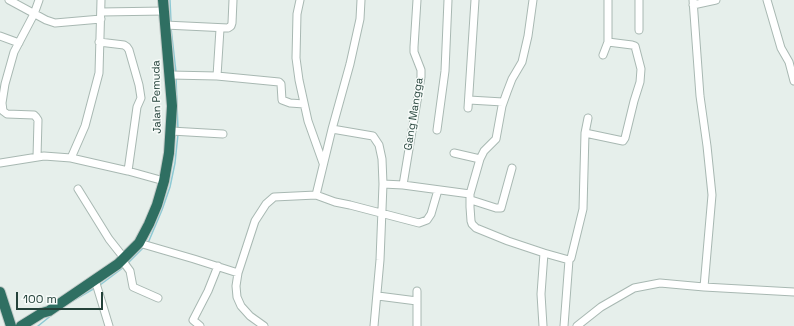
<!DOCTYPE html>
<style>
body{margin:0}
#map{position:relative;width:794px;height:326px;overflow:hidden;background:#e6efeb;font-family:"Space Grotesk",sans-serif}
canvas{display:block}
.scale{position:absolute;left:16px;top:292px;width:87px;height:18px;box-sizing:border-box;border:2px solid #24423a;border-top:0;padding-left:5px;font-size:12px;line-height:14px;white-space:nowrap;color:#24423a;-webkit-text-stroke:3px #f7fbf9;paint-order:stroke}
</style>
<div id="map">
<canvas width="794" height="326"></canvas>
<div class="scale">100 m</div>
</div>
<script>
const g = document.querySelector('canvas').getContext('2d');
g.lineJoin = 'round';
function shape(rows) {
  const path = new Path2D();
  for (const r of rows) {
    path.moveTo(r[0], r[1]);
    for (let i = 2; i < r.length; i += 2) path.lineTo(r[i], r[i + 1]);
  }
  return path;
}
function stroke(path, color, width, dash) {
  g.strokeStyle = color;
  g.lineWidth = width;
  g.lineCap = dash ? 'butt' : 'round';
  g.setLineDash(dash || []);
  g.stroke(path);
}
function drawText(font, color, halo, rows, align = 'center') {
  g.font = font + ' "Space Grotesk",sans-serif';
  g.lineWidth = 3;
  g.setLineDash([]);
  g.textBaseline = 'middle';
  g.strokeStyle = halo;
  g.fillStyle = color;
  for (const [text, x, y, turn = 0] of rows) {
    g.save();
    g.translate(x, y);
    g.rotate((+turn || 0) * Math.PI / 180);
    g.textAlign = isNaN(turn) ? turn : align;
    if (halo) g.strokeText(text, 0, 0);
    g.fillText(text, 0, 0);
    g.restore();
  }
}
const stream = shape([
 [170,0,171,22],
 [171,28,176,72],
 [176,78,178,130],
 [148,243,162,210,170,187,175,163,178,134],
 [127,264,144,247],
 [100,285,124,267],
 [69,303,95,288],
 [38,326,53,314]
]);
const minor = shape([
 [9,0,46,20,55,23,101,19],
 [300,0,297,14,296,58,299,80,308,121,323,163],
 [533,0,528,36,522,62,512,79,507,92,502,106,496,139,484,151,480,159,470,194,470,207,471,221,472,224,476,228,508,241,544,253,541,294,543,326],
 [639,0,639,30],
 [693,0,700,96,707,146,712,195,704,287],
 [767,0,781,48,789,62,794,81],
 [693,5,716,0],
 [101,12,165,11],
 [165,25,228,28,231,26,232,23,233,0],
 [0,36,19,43],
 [99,42,124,45,127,47,129,50,139,85,141,98,137,107,128,171],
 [603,55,608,42,608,0],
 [170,75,217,76,279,82,281,84,282,100,290,103,304,104],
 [217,76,220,29],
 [469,100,503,102],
 [468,108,475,0],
 [332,129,373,136,379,145,382,159,383,184,380,260,374,326],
 [437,130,445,71,448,0],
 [171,131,223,134],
 [585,133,623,141,625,138,634,101,640,82,641,69,635,46,632,45,608,42],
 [454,153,480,159],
 [37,157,38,120,36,117,34,115,7,114,3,111,2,103,5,84,14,52,34,14,39,0],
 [71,158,85,126,99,73,101,0],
 [0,163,44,156,71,158,128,171,164,181],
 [383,184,403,185,421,77,421,70,414,52,414,47,417,0],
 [403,185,470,194],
 [78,189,109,239,124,258],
 [316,195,335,202,350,205,419,223,427,220,431,214,438,190],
 [471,200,496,208,501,208,512,168],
 [139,243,194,259,238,273],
 [544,253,569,260],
 [122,260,130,271,133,287,158,298],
 [95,280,109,326],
 [417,291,417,326],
 [378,296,417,301],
 [200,326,193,320,208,291,218,266],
 [264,326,250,316,241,306,237,297,236,286,238,273,255,221,266,204,274,197,316,195,332,129,350,64,360,19,361,0],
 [564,326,569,260,571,258,583,209,585,133,588,118],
 [577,326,601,307,634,288,660,283,704,287,794,292]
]);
const highway = shape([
 [0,292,11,326],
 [21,326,42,313,49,311,118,264,139,243,149,224,157,205,164,181,169,153,172,106,163,0]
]);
const streetNames = [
 ["Jalan Pemuda",157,97,-91],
 ["Gang Mangga",414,114,-81]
];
stroke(stream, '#8ec9d4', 1.5);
stroke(minor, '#a8b8b2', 9);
stroke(highway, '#c2cac8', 12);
stroke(minor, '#fff', 7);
stroke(highway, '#2f6f62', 10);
drawText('11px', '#24423a', '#f7fbf9', streetNames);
</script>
